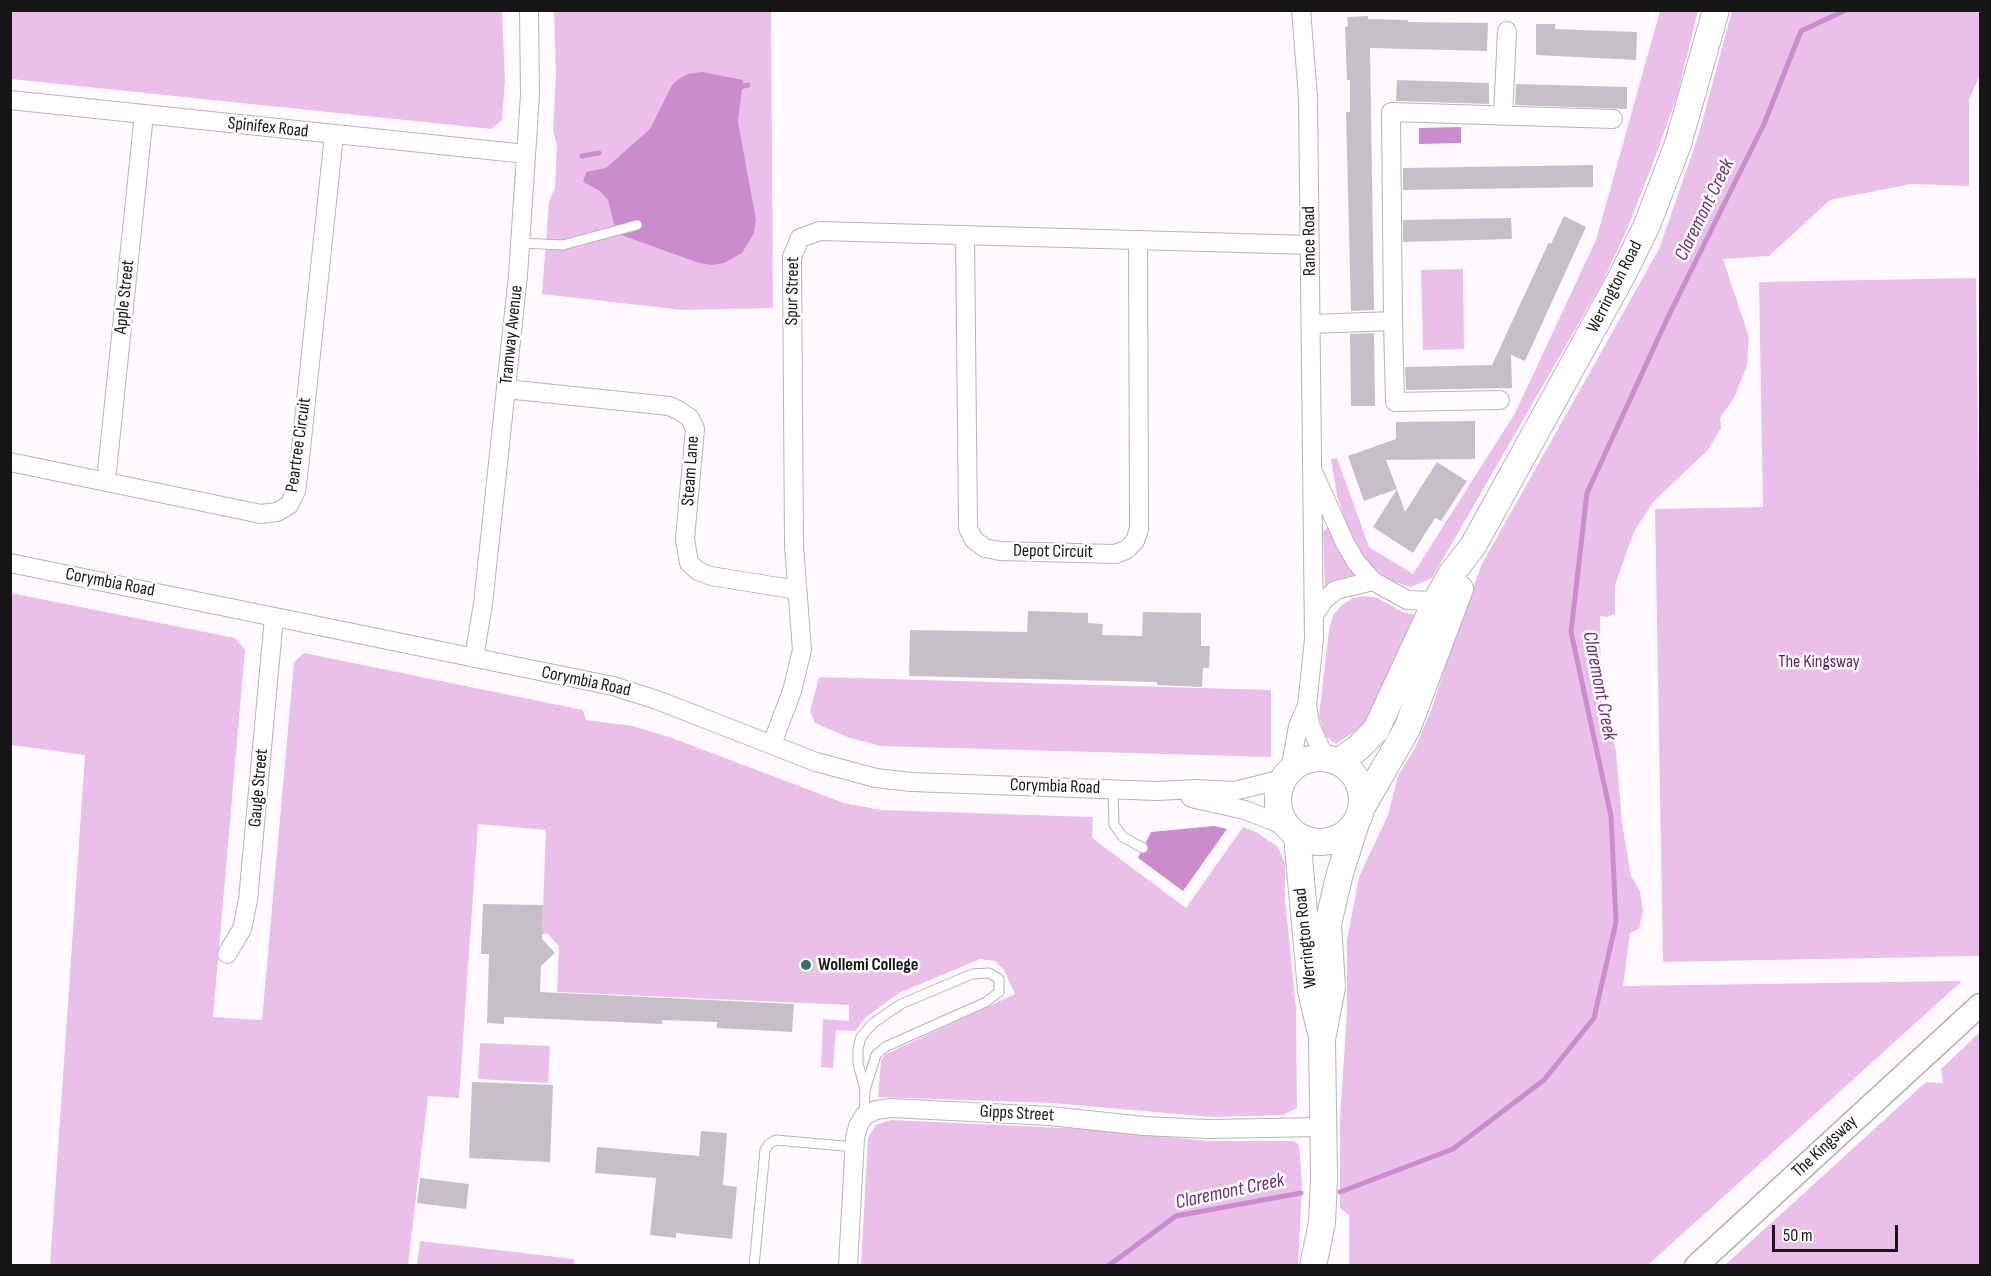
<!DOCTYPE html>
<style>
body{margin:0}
#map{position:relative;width:1991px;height:1276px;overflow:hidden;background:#fffaff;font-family:"Sofia Sans Condensed",sans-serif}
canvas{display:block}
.frame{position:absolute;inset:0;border:12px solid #181518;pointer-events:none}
.scale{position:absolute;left:1772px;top:1225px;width:126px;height:27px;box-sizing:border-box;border:3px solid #181518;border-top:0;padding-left:8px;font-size:18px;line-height:21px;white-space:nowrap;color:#181518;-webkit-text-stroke:4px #fff;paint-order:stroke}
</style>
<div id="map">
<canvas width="1991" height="1276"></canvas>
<div class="frame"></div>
<div class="scale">50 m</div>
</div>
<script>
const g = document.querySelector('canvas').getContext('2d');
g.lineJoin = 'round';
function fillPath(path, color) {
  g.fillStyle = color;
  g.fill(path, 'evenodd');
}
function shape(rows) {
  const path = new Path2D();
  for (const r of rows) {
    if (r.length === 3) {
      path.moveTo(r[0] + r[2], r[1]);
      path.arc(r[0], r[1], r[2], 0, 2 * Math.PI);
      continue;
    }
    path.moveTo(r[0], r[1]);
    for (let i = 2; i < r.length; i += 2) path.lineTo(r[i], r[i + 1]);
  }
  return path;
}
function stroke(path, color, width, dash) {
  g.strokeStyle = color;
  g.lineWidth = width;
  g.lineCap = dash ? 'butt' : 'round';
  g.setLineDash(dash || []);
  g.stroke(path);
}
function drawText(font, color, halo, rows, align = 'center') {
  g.font = font + ' "Sofia Sans Condensed",sans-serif';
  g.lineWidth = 5;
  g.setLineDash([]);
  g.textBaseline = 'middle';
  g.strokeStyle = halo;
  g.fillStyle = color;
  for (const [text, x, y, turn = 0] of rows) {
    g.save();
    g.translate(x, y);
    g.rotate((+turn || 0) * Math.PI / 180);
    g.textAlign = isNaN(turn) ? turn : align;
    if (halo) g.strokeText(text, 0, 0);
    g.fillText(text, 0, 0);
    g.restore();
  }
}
const green = shape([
 [11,10,502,11,505,79,502,120,491,129,11,79],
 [554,11,771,11,773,308,682,310,542,294,549,202,555,187,557,146,553,130,556,78],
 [1660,11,1698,11,1677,96,1656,155,1628,227,1603,281,1432,578,1411,587,1391,581,1371,567,1350,535,1337,496,1331,459,1337,458,1369,547,1413,574,1515,413,1596,240],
 [1732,11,1980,11,1980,75,1969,99,1969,186,1911,184,1830,200,1769,256,1723,259,1749,337,1747,366,1734,398,1720,418,1721,428,1708,450,1654,501,1634,532,1615,585,1615,614,1607,617,1600,616,1601,698,1616,750,1622,823,1631,876,1640,891,1643,912,1639,929,1630,933,1623,986,1962,981,1648,1265,1349,1265,1349,1215,1340,1208,1340,1120,1347,1010,1347,940,1359,877,1388,815,1398,776,1416,746,1432,708,1459,624,1482,564,1659,249,1698,137],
 [1463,269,1464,349,1423,350,1421,270],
 [1976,278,1980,568,1980,956,1663,962,1655,509,1763,507,1759,282],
 [1329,527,1343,558,1356,576,1325,592,1323,531],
 [11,593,235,638,245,650,213,1017,262,1020,294,662,304,653,583,710,586,720,633,726,672,738,844,803,881,810,1093,817,1092,838,1186,908,1243,827,1256,832,1278,847,1285,864,1285,899,1296,1009,1297,1108,1283,1115,1213,1117,1052,1103,878,1097,881,1060,886,1054,1015,994,1004,970,995,961,980,959,899,993,866,1017,855,1031,836,1030,833,1068,821,1067,823,1019,849,1021,849,1005,557,992,559,946,548,934,542,934,546,830,478,824,459,1098,428,1096,408,1265,50,1265,85,755,11,745],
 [1366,596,1377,598,1403,612,1419,616,1381,700,1363,726,1336,744,1325,736,1319,716,1329,630,1333,615,1342,605,1353,598],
 [819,677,1271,690,1271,757,880,746,847,737,815,723,810,711],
 [1980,1032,1980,1265,1725,1265,1926,1082,1943,1083,1941,1069],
 [480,1043,550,1046,548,1083,478,1079],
 [891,1120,1085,1129,1209,1141,1294,1141,1299,1145,1302,1184,1298,1265,861,1265,868,1137,876,1125],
 [420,1241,574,1259,574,1265,417,1265]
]);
const water = shape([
 [702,72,743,80,738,122,756,220,754,233,742,253,724,263,712,265,699,263,621,235,614,224,608,200,600,191,583,182,586,172,606,168,650,129,672,85,679,79,688,74],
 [1461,127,1461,143,1419,144,1419,128],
 [1214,826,1227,829,1183,891,1138,858,1151,832]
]);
const stream = shape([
 [736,88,748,85],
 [582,156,599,153],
 [1340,1192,1453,1149,1544,1080,1594,1018,1616,922,1611,816,1571,632,1587,493,1667,319,1764,124,1801,31,1846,10],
 [1108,1266,1176,1216,1301,1193]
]);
const building = shape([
 [1368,16,1368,19,1408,20,1408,22,1488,23,1487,51,1370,48,1374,310,1351,311,1346,112,1350,112,1350,80,1347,80,1345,27,1348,26,1347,17],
 [1536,24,1555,24,1555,29,1637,32,1636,60,1536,55],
 [1397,80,1489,83,1489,104,1396,101],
 [1516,84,1627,87,1627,109,1515,105],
 [1593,165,1593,187,1403,190,1403,168],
 [1564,216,1586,227,1525,361,1511,355,1512,388,1406,390,1405,367,1492,365,1549,242,1551,244],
 [1511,218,1512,239,1403,242,1403,220],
 [1374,333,1375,406,1351,406,1350,334],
 [1475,421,1475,459,1386,460,1397,489,1364,501,1348,456,1396,439,1396,422],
 [1437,462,1467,481,1441,521,1435,518,1413,553,1373,527,1397,489,1405,512],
 [1028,611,1088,613,1088,623,1103,624,1102,635,1142,636,1143,612,1201,613,1201,646,1210,646,1209,668,1203,668,1202,687,1157,685,1157,682,909,676,910,630,1027,632],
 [483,904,543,905,542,939,555,953,541,966,540,992,794,1004,792,1032,717,1028,717,1022,662,1020,662,1024,504,1017,504,1024,487,1023,489,954,481,954],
 [472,1082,553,1085,550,1162,469,1158],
 [701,1131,727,1133,723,1185,737,1187,732,1239,676,1233,676,1238,650,1235,656,1178,595,1173,597,1147,699,1156],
 [420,1178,469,1184,466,1209,417,1203]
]);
const service = shape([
 [520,243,563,245,637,225],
 [1113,789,1114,825,1123,837,1143,848],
 [864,1116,865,1090,876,1055,885,1047,986,1002,999,992,999,979,989,973,972,974,901,1004,872,1024,861,1037,858,1049,858,1063,865,1090],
 [754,1266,765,1150,769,1144,776,1140,854,1147]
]);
const minor = shape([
 [10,100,526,154],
 [1503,116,1507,31],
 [965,235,968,528,974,540,985,548,1000,551,1115,554,1126,550,1135,541,1139,529,1139,514,1138,241],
 [1393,321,1395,402,1500,400],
 [1311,324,1393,321,1391,112,1613,119],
 [506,389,669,406,678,410,690,418,695,429,685,539,689,563,698,571,711,576,797,590],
 [10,462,261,514,277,512,289,505,296,491,298,477,334,135],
 [1315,476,1345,543,1356,562,1373,581,1407,600,1436,601],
 [106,481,144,114],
 [10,563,613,686,657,700,816,762,876,778,911,782,1157,791,1196,789,1234,791,1283,779],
 [1314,615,1324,600,1336,590,1373,581],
 [474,658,483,604,518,275,530,95,529,10],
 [1307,706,1311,727,1325,758],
 [772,744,792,691,802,650,794,546,792,257,800,238,820,231,1310,245],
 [1290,770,1298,726,1307,706,1314,639,1308,97,1301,10],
 [1191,798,1245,810,1286,826],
 [227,954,242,929,248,900,274,617],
 [848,1266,855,1138,858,1126,864,1116,876,1110,891,1108,1050,1116,1144,1126,1207,1129,1323,1127]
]);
const tertiary = shape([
 [1696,1266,1980,1005]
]);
const secondary = shape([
 [1320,800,42],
 [1338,762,1358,748,1376,730,1436,601,1452,573,1473,546,1623,274,1647,225,1678,144,1716,10],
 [1362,807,1407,729,1460,589],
 [1297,836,1311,990,1320,1030],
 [1313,1266,1322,1223,1324,1178,1322,1039,1332,987,1328,924,1340,873,1357,820]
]);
const markers = [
 [806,965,6,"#2b7471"]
];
const streetNames = [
 ["Spinifex Road",268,128,6],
 ["Rance Road",1310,241,-91],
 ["Werrington Road",1615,287,-63],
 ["Spur Street",793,291,-89],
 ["Apple Street",125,297,-84],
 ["Tramway Avenue",512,335,-84],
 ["Peartree Circuit",299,445,-82],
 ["Steam Lane",691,471,-86],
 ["Depot Circuit",1053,552,1],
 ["Corymbia Road",110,583,11],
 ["Corymbia Road",586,682,12],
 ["Corymbia Road",1055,787,2],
 ["Gauge Street",259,788,-85],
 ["Werrington Road",1306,938,-96],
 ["Gipps Street",1017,1114,3],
 ["The Kingsway",1825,1147,-43]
];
const parkNames = [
 ["The Kingsway",1819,662]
];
const poiNames = [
 ["Wollemi College",818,965]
];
const waterNames = [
 ["Claremont Creek",1705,210,-64],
 ["Claremont Creek",1599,686,79],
 ["Claremont Creek",1230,1192,-12]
];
fillPath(green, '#eac0eb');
fillPath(water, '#cb8ccd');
stroke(stream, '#cb8ccd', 5);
fillPath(building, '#c7bfc7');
stroke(service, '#b9b1b9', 11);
stroke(minor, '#b9b1b9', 20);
stroke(tertiary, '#b9b1b9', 25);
stroke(secondary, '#b9b1b9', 28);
stroke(service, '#fff', 9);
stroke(minor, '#fff', 18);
stroke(tertiary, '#fff', 22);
stroke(secondary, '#fff', 26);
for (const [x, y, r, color] of markers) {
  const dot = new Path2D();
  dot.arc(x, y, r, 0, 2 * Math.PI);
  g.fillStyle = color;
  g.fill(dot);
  stroke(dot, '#fff', 2);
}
drawText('18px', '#181518', '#fff', streetNames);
drawText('18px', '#671d6c', '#fff', parkNames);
drawText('bold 18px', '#181518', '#fff', poiNames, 'left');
drawText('italic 20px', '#752b79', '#fff', waterNames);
</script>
